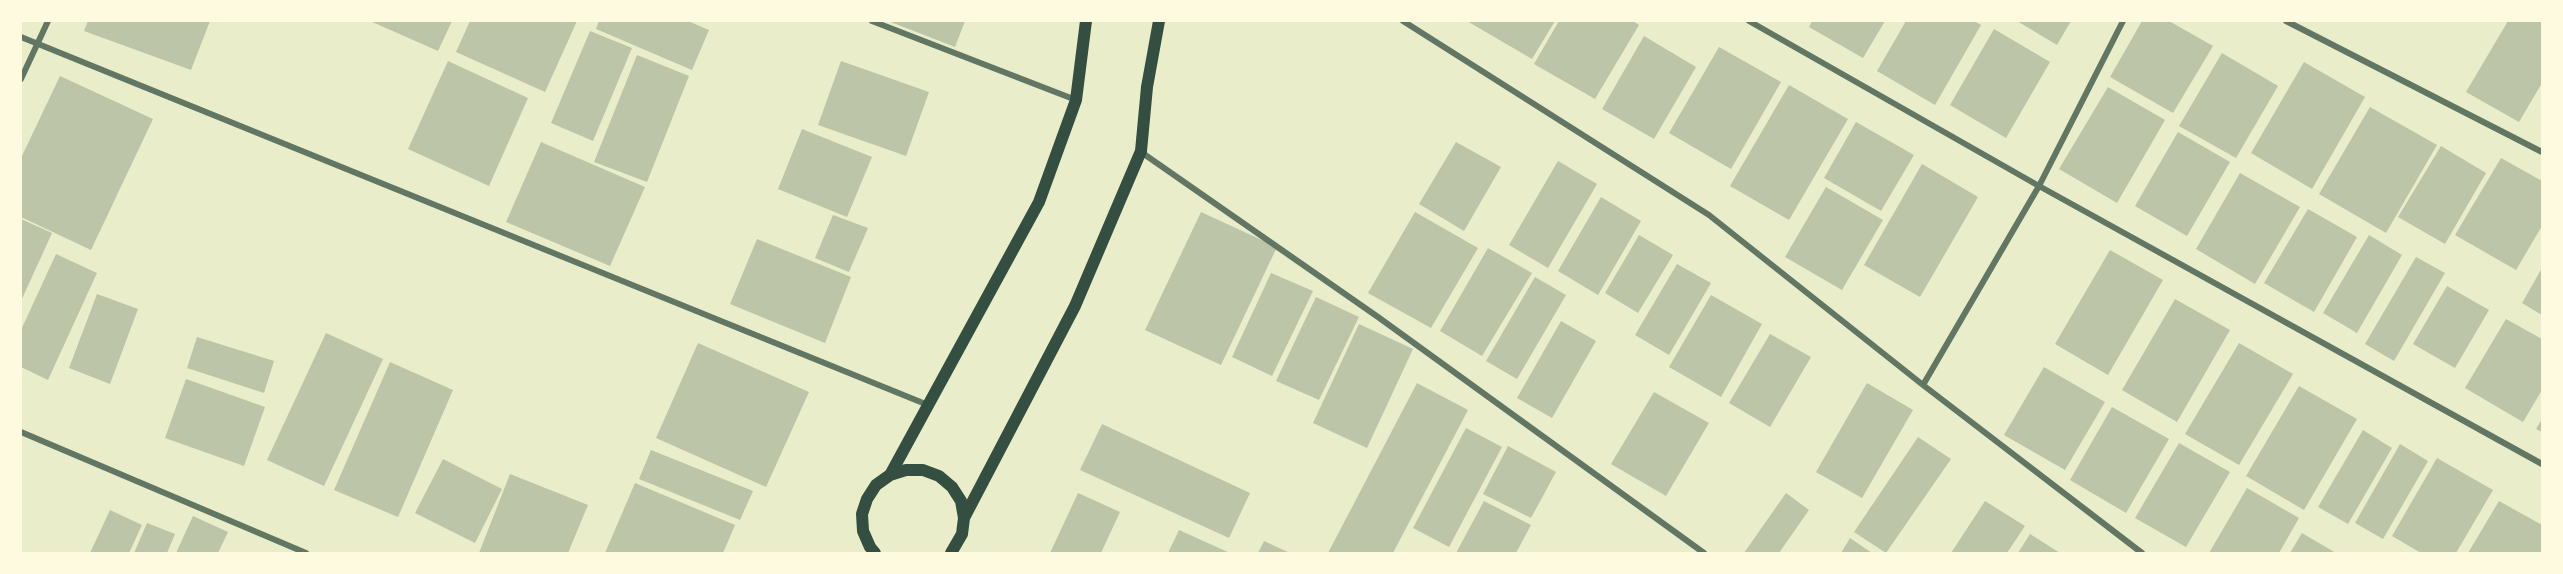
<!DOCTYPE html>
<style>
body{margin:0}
#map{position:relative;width:2563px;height:574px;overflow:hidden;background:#e9edc9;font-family:Poppins,sans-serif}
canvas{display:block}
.frame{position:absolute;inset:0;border:22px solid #fefae0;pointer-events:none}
</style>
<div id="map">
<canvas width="2563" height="574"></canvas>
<div class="frame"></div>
</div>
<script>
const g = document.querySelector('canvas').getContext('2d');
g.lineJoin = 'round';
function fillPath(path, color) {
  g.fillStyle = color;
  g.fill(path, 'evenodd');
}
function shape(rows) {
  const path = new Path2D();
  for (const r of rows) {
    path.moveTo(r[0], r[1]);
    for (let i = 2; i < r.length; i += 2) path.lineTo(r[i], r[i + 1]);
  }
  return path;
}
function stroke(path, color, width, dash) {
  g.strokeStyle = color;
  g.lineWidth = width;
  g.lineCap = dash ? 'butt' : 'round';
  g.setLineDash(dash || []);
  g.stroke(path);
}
const building = shape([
 [88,21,210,21,191,70,84,31],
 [370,21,452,21,438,51],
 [470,21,577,21,545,92,456,52],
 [599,21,688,21,709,30,692,70,596,29],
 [888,21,965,21,955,47],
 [1467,21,1555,21,1532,59],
 [1559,21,1633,21,1639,25,1595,99,1534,64],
 [1812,21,1885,21,1863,58,1809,27],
 [1906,21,1974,21,1981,25,1935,105,1877,71],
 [2017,21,2071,21,2057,45],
 [2142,21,2169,21,2213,46,2173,113,2110,77],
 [2508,21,2542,21,2542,83,2519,122,2466,92],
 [1994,29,2050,62,2006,138,1950,105],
 [590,31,632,48,593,141,551,123],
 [1644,36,1696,67,1654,139,1602,109],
 [1719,47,1781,82,1731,169,1669,133],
 [2222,53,2278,86,2236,158,2179,126],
 [637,55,689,76,647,182,594,162],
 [448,61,528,98,489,186,408,149],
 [841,61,929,92,906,156,818,125],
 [2304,62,2365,97,2312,189,2251,153],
 [60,76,153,119,91,250,21,217,21,158],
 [1789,85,1848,119,1789,220,1730,186],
 [2108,87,2165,120,2117,203,2059,169],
 [2370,107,2437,145,2386,233,2319,194],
 [1856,122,1914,155,1881,211,1824,178],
 [802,129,872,157,847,217,778,189],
 [2178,132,2230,162,2187,236,2135,206],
 [541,142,645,187,610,266,506,222],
 [1456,142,1501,167,1464,231,1419,204],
 [2441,146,2486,173,2445,244,2398,217],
 [2501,158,2542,181,2542,226,2516,270,2455,235],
 [1558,161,1597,184,1548,268,1509,245],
 [1922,164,1978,197,1920,297,1864,265],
 [2240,173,2300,207,2255,284,2196,249],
 [1826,187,1883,220,1842,290,1785,257],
 [1601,197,1641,221,1598,295,1558,271],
 [2308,209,2357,237,2314,312,2264,283],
 [1201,212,1277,247,1221,365,1145,330],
 [1415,212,1478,248,1431,328,1368,293],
 [833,215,868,228,849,272,815,258],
 [21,219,52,233,21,301],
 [1639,235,1673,255,1638,313,1605,293],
 [2369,235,2402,255,2357,333,2323,313],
 [757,239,851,277,825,343,730,304],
 [1488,248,1532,273,1482,356,1440,331],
 [2110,250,2163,280,2108,375,2055,344],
 [56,254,97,273,48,380,21,367,21,330],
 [2416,257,2445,273,2394,361,2365,344],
 [1677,264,1711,283,1669,355,1635,335],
 [2542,268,2542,315,2522,303],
 [1271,273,1313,291,1272,376,1232,357],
 [1535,277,1566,295,1517,379,1486,361],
 [2447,286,2489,310,2455,368,2413,344],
 [97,294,138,309,110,384,69,368],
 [1711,295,1762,324,1721,397,1669,367],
 [1316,297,1359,317,1319,400,1276,381],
 [2175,299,2230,330,2177,422,2122,390],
 [2506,319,2542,339,2542,390,2523,422,2465,388],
 [1561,321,1596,341,1552,418,1517,398],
 [1359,324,1413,349,1367,448,1313,423],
 [326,333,383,359,324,486,267,460],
 [1770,334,1811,357,1770,427,1729,403],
 [197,337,274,361,264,393,187,368],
 [698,343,809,392,766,487,656,438],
 [2239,343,2293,374,2239,465,2185,434],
 [390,362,453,390,398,517,334,490],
 [2044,367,2105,402,2065,470,2004,435],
 [186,379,265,407,244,466,165,438],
 [1417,383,1468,410,1393,553,1328,553],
 [1867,383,1913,410,1862,498,1816,472],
 [2299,386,2357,419,2304,510,2246,476],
 [1654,392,1709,423,1666,496,1611,464],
 [2112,407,2169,439,2126,513,2070,480],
 [2542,419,2542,432,2536,429],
 [1102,424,1250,493,1229,538,1080,470],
 [1466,428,1502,447,1449,547,1413,528],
 [2363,430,2392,448,2348,524,2318,507],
 [1918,437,1951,459,1886,553,1854,532],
 [2179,443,2230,472,2186,547,2135,518],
 [2400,444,2428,461,2383,539,2355,523],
 [1508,446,1556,472,1531,518,1483,494],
 [651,450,753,491,740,520,639,479],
 [2437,458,2493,490,2456,553,2421,553,2392,536],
 [443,459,502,489,475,543,415,513],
 [510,474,588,505,568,553,479,553],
 [635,483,735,525,723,553,605,553],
 [2247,488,2299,518,2279,553,2209,553],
 [1078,493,1120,512,1101,553,1050,553],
 [1786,493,1809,510,1779,553,1744,553],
 [1484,501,1531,525,1516,553,1456,553],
 [1985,501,2025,526,2007,553,1951,553],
 [2499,501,2542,525,2542,553,2468,553],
 [110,510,142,525,129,553,90,553],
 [193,516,228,532,218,553,176,553],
 [147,523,175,534,167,553,134,553],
 [1179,530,1230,553,1168,553],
 [2302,533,2336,553,2290,553],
 [2030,534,2060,553,2018,553],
 [1850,538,1872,553,1841,553],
 [1264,541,1290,553,1258,553]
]);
const minor = shape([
 [872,21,1076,100],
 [1403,21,1709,215,1923,385,2142,553],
 [1749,21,2039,186,2542,464],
 [2286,21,2542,152],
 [21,37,928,405],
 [21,79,48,21],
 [1141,152,1378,317,1704,553],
 [1923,385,2039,186,2123,21],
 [21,432,306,553]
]);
const secondary = shape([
 [890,475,1039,202,1076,100,1086,21],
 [964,518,1075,306,1141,151,1147,87,1159,21],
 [875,553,870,547,863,531,862,514,867,499,876,485,890,475,906,470,923,470,939,476,952,487,961,501,964,518,962,534,951,553]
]);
fillPath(building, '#bcc5a7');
stroke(minor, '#617663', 6);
stroke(secondary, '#344e41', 12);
</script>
